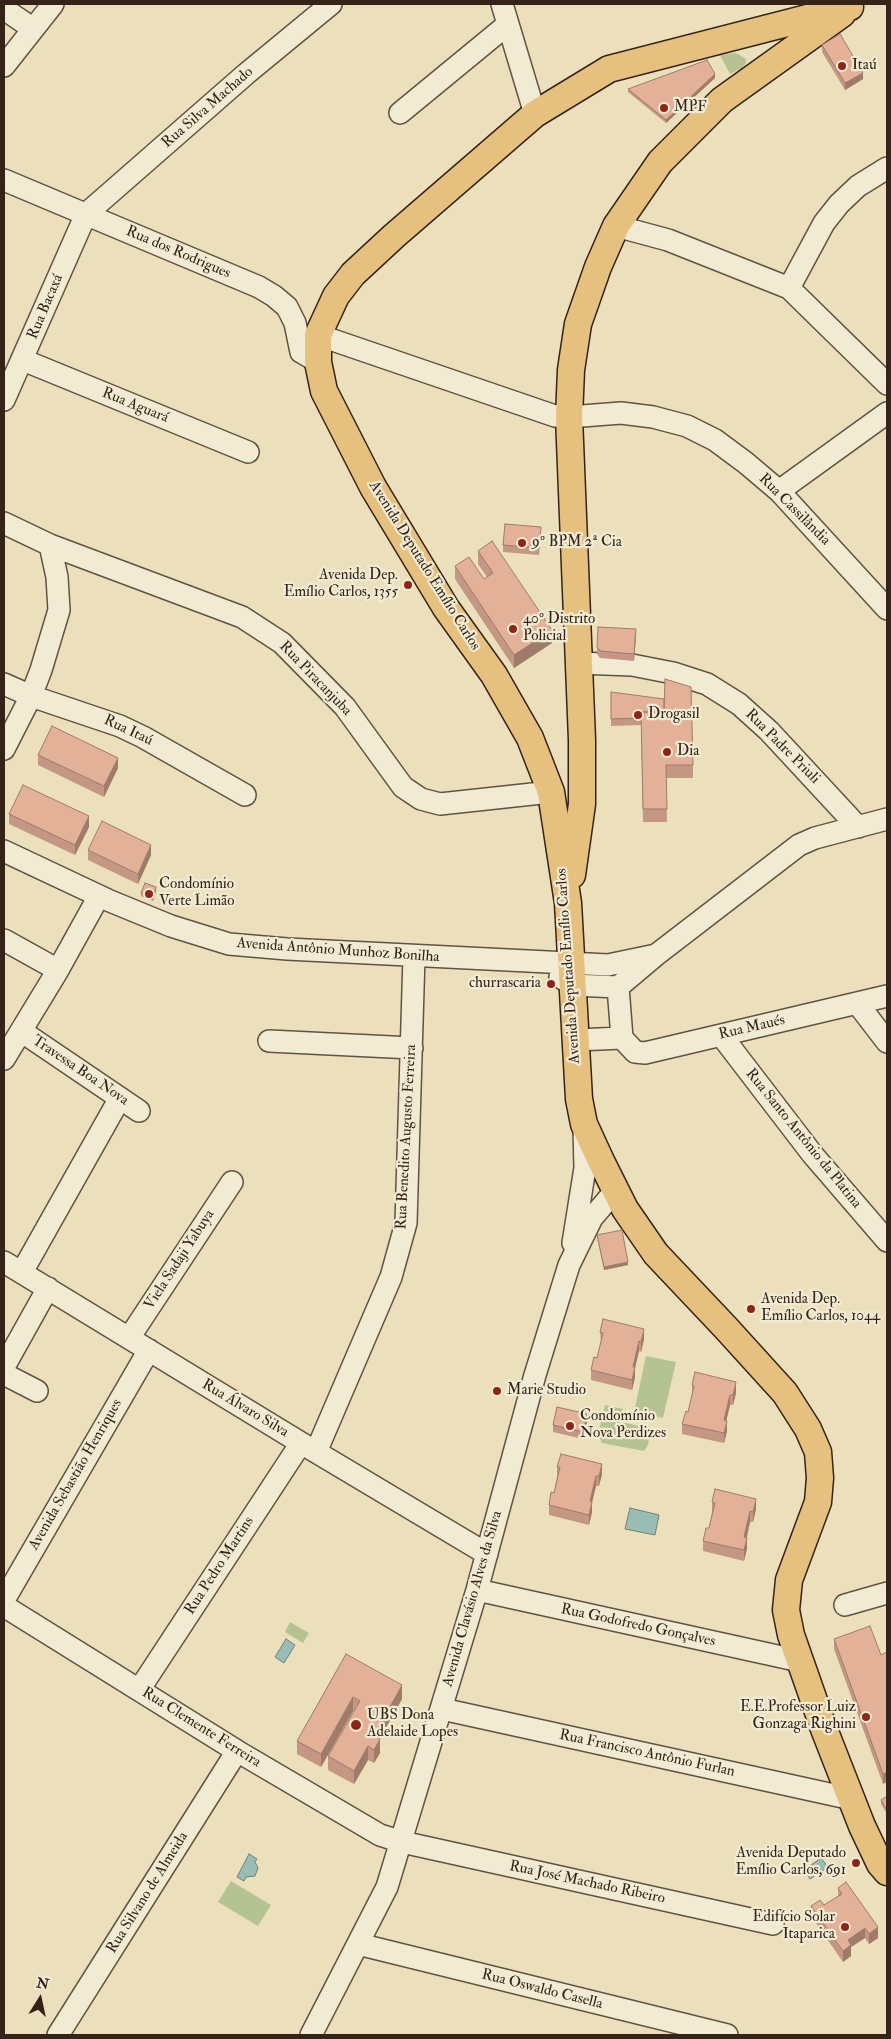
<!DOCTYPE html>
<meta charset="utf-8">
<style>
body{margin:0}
#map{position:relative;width:891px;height:2039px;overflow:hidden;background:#ebe0bb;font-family:"IM FELL Double Pica",serif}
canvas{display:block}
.frame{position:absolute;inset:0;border:5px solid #35231a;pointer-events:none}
.north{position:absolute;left:15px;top:1974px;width:50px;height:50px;-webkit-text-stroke:4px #f2ebd3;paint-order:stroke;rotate:10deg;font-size:14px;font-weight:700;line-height:20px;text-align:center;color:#35231a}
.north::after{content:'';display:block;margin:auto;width:18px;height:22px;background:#35231a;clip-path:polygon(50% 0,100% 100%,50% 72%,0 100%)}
</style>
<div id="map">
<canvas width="891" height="2039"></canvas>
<div class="frame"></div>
<div class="north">N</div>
</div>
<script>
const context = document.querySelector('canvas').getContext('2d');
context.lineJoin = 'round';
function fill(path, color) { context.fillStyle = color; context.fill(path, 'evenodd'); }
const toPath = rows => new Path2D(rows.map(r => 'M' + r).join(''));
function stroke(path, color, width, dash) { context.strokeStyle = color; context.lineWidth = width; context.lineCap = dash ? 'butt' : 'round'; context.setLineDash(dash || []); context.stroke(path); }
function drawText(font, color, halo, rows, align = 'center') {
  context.font = font + ' "IM FELL Double Pica",serif'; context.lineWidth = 4.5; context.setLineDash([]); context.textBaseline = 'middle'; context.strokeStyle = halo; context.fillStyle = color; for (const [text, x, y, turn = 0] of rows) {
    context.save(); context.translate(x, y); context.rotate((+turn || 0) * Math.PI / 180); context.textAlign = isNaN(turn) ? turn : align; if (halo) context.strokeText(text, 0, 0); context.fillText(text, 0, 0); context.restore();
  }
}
fill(toPath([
 [736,53,746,59,746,63,742,68,730,74,720,55],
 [646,1356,676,1362,663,1418,634,1412],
 [605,1405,623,1409,620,1415,622,1422,647,1428,650,1431,648,1445,644,1451,602,1443,598,1435],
 [290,1622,309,1633,303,1643,285,1632],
 [231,1881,271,1905,258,1926,218,1902]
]), '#b5c392');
const water = toPath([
 [630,1508,659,1515,655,1535,625,1529,630,1508],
 [286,1639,295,1645,284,1663,275,1657,286,1639],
 [249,1854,257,1859,255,1862,258,1868,255,1876,246,1877,244,1881,237,1877,249,1854],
 [821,1858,828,1867,810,1879,804,1870,821,1858]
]);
fill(water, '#99bcb4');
stroke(water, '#717f76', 1);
const minor = toPath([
 [502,4,535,114],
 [4,9,32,28],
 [4,66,53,4],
 [400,113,507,25],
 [4,180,259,287,274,296,287,307,295,323,301,352,318,362],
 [616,226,668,240,789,288,887,384],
 [789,288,824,223,839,204,858,186,887,168],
 [318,335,555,416,569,417,621,413,653,417,687,426,715,440,746,463,779,491,887,609],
 [23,360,248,452],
 [4,400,86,214,246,74,331,4],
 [779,491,887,413],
 [4,523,50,545,242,617,282,643,345,707,403,787,421,799,440,804,551,792],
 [578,663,632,665,673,673,707,684,739,704,769,731,858,827],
 [4,684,31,696,120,726,143,737,245,795],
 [4,749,31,696,41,670,59,610,57,577,50,545],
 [4,851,110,901,171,926,229,944,287,949,608,965,656,955],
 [4,940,58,970],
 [560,977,573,985,618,987,656,955,799,845,815,838,887,819],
 [618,987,622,1038,635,1052,645,1053,887,996],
 [857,1003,887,1042],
 [21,1031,139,1111],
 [721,1035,813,1155,887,1241],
 [577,1040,622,1038],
 [269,1041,412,1048],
 [4,1059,58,970,99,896],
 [573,1243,585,1168,584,1129],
 [4,1262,301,1443,487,1554],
 [22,1272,120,1098],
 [129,1338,232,1182],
 [4,1367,48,1288],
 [4,1374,37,1391],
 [316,1452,391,1277,406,1223,414,956],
 [477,1590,800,1661],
 [4,1600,149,1350],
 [845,1605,887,1593],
 [4,1606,237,1751,380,1835,402,1842,773,1924],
 [139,1690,301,1443],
 [442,1709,852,1799],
 [358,1944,727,2035],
 [58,2035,237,1751],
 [311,2035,387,1887,477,1590,535,1375,569,1265,592,1218,615,1191]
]);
const major = toPath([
 [850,7,609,69,535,114,394,236,353,274,336,296,318,335,318,362,324,391,373,487,446,608,494,675,530,738,551,792,568,903,579,1099,584,1124,601,1161,625,1209,656,1254,726,1328,785,1393,808,1429,818,1452,820,1478,818,1502,789,1580,786,1610,791,1635,824,1729,862,1826,880,1864,887,1872],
 [572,875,582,804,582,740,569,417,571,370,578,324,598,267,616,226,660,162,722,100,842,14]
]);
stroke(minor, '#625242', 24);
stroke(major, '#35231a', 29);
stroke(minor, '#f2ebd3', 21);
stroke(major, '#e6c07e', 26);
fill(toPath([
 [822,45,863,79,845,90,822,52],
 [715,78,666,123,628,92,628,89],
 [541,533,539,555,503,552,503,545],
 [478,551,552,643,514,668,455,579,455,566,484,579,487,577,478,564],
 [636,636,634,661,600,658,597,654,597,647],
 [611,692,693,765,693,778,666,778,667,822,643,822,641,725,611,726],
 [38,755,118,768,104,797,38,765],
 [9,814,89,827,75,855,9,824],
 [88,850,151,855,138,884,88,860],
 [156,891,153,901,141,896,141,893],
 [597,1235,628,1265,604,1270,597,1238],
 [600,1332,644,1339,641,1352,639,1351,635,1367,635,1377,632,1390,591,1380,591,1370,597,1358,601,1342],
 [692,1385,736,1393,733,1405,730,1405,726,1421,727,1431,724,1443,682,1434,682,1424,688,1412,692,1396],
 [587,1421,583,1439,553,1432,553,1425],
 [557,1467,602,1474,599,1486,596,1486,592,1502,592,1512,589,1525,549,1515,549,1505,554,1493,557,1477],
 [712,1502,756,1509,753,1522,750,1522,747,1538,747,1548,744,1561,703,1551,703,1541,709,1528,712,1512],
 [834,1639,881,1655,887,1652,883,1784,834,1649],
 [346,1654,402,1699,379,1739,380,1753,374,1763,368,1760,354,1784,328,1770,328,1756,354,1711,353,1711,321,1767,297,1754,297,1741],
 [887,1796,887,1814,881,1804,881,1800],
 [838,1888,878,1938,869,1944,865,1938,851,1947,851,1956,843,1962,811,1916,811,1906,824,1905,838,1896]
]), '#c39783');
fill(toPath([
 [863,73,863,79,845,90,845,83],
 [715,74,715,78,666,123,666,120],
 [636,629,636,636,634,661,634,654],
 [552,630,552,643,514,668,514,655],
 [118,758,118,768,104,797,104,786],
 [89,816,89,827,75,855,75,845],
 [151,845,151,855,138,884,138,874],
 [156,887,156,891,153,901,153,898],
 [628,1262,628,1265,604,1270,604,1267],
 [644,1329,644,1339,641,1352,641,1342],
 [639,1341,639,1351,633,1377,633,1367],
 [635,1367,635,1377,632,1390,632,1380],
 [736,1382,736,1393,733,1405,733,1395],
 [730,1395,730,1405,724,1430,724,1420],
 [587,1414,587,1421,583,1439,583,1432],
 [727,1421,727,1431,724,1443,724,1433],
 [602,1464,602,1474,599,1486,599,1476],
 [596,1476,596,1486,590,1511,590,1501],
 [756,1499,756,1509,753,1522,753,1512],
 [592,1502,592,1512,589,1525,589,1515],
 [750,1511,750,1522,744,1547,744,1537],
 [747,1538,747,1548,744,1561,744,1550],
 [402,1685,402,1699,374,1749,374,1736],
 [353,1697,353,1711,321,1767,321,1754],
 [380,1739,380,1753,374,1763,374,1750],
 [368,1746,368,1760,354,1784,354,1771],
 [887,1772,887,1782,883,1784,883,1774],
 [878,1927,878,1938,869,1944,869,1934],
 [865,1928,865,1938,851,1947,851,1956,843,1962,843,1951,848,1940]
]), '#9f7b6a');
const building = toPath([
 [840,34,863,73,845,83,822,45,840,34],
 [707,60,715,74,666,120,628,89,707,60],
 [505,524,541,527,539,548,503,545,505,524],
 [492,541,552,630,514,655,455,566,469,557,484,579,493,573,478,551,492,541],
 [598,627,636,629,634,654,600,651,597,647,598,627],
 [665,679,691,687,693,765,666,765,667,809,643,809,641,712,664,712,665,679],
 [611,692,664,699,664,712,641,712,641,718,611,719,611,692],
 [52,726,118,758,104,786,38,755,52,726],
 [23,785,89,816,75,845,9,814,23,785],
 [102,821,151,845,138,874,88,850,102,821],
 [145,883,156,887,153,898,141,893,145,883],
 [622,1230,628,1262,604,1267,597,1235,622,1230],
 [603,1319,644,1329,641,1342,639,1341,633,1367,635,1367,632,1380,591,1370,594,1357,597,1358,603,1333,600,1332,603,1319],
 [695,1372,736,1382,733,1395,730,1395,724,1420,727,1421,724,1433,682,1424,686,1411,688,1412,694,1386,692,1385,695,1372],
 [557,1407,587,1414,583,1432,553,1425,557,1407],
 [561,1454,602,1464,599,1476,596,1476,590,1501,592,1502,589,1515,549,1505,551,1492,554,1493,560,1467,557,1467,561,1454],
 [715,1489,756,1499,753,1512,750,1511,744,1537,747,1538,744,1550,703,1541,706,1528,709,1528,715,1503,712,1502,715,1489],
 [870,1626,881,1655,887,1652,887,1772,883,1774,834,1639,870,1626],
 [346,1654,402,1685,374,1736,380,1739,374,1750,368,1746,354,1771,328,1756,360,1701,353,1697,321,1754,297,1741,346,1654],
 [887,1796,887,1810,881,1800,887,1796],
 [846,1882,878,1927,869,1934,865,1928,848,1940,851,1945,843,1951,811,1906,820,1900,824,1905,842,1894,838,1888,846,1882]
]);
fill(building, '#e3b098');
stroke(building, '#9f7b6a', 1);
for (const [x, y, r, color] of [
 [842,66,5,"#8f2418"],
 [664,108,5,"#8f2418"],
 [522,543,5,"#8f2418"],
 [408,585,5,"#8f2418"],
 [513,629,5,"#8f2418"],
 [638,715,5,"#8f2418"],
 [667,752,5,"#8f2418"],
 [149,894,5,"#8f2418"],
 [551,984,5,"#8f2418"],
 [751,1309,5,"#8f2418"],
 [497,1391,5,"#8f2418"],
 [570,1426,5,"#8f2418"],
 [866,1717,5,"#8f2418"],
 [356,1725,6,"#8f2418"],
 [856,1863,5,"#8f2418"],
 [845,1927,5,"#8f2418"]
]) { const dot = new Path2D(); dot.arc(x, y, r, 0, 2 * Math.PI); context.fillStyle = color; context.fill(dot); stroke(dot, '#f2ebd3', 2); }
drawText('15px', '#35231a', '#f2ebd3', [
 ["Itaú",852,66],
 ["MPF",674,108],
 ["9º BPM 2ª Cia",532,543],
 ["Avenida Dep.",398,576,"right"],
 ["Emílio Carlos, 1355",398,593,"right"],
 ["40º Distrito",523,620],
 ["Policial",523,637],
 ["Drogasil",648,715],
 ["Dia",677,752],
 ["Condomínio",159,885],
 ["Verte Limão",159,902],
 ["churrascaria",541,984,"right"],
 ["Avenida Dep.",761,1300],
 ["Emílio Carlos, 1044",761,1317],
 ["Marie Studio",507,1391],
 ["Condomínio",580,1417],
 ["Nova Perdizes",580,1434],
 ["E.E.Professor Luiz",856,1708,"right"],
 ["Gonzaga Righini",856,1725,"right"],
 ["UBS Dona",367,1716],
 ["Adelaide Lopes",367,1733],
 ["Avenida Deputado",846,1854,"right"],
 ["Emílio Carlos, 691",846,1871,"right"],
 ["Edifício Solar",835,1918,"right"],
 ["Itaparica",835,1935,"right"]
], 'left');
drawText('15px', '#35231a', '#f2ebd3', [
 ["Rua Silva Machado",208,108,-41],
 ["Rua dos Rodrigues",178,253,23],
 ["Rua Bacaxá",46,307,-67],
 ["Rua Aguará",135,406,22],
 ["Rua Cassilândia",794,510,45],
 ["Avenida Deputado Emílio Carlos",424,566,58],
 ["Rua Piracanjuba",315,679,46],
 ["Rua Itaú",128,731,25],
 ["Rua Padre Priuli",782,747,45],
 ["Avenida Antônio Munhoz Bonilha",338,951,4],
 ["Avenida Deputado Emílio Carlos",569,966,-94],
 ["Rua Maués",752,1028,-13],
 ["Travessa Boa Nova",80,1071,34],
 ["Rua Benedito Augusto Ferreira",407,1137,-87],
 ["Rua Santo Antônio da Platina",803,1139,51],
 ["Viela Sadaji Yabuya",180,1260,-57],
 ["Rua Álvaro Silva",245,1409,31],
 ["Avenida Sebastião Henriques",76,1475,-60],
 ["Rua Pedro Martins",220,1566,-57],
 ["Avenida Clavásio Alves da Silva",473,1599,-74],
 ["Rua Godofredo Gonçalves",638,1626,12],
 ["Rua Clemente Ferreira",201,1728,32],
 ["Rua Francisco Antônio Furlan",647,1754,12],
 ["Rua José Machado Ribeiro",587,1883,12],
 ["Rua Silvano de Almeida",148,1893,-58],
 ["Rua Oswaldo Casella",542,1990,14]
]);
</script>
